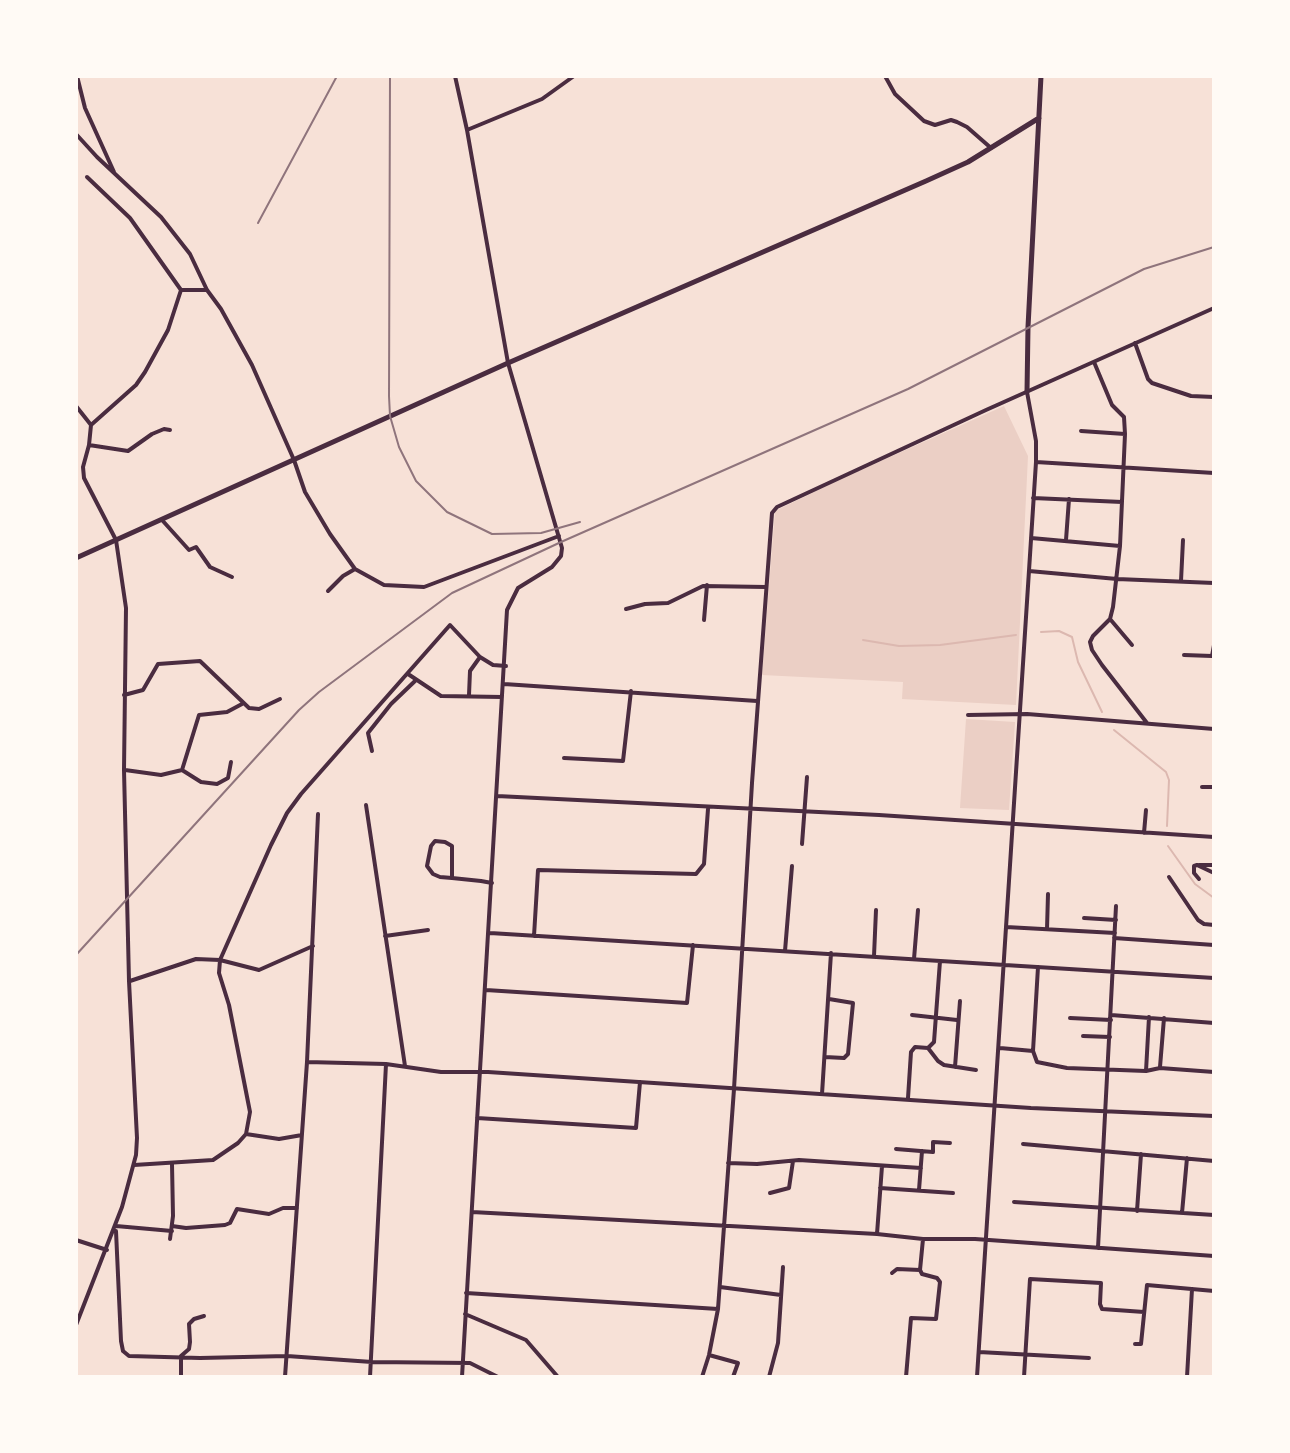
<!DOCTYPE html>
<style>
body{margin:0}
#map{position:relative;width:1290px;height:1453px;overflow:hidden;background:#f7e1d7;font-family:"Golos Text",sans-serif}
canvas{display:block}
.frame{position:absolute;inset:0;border:78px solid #fffaf5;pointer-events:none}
</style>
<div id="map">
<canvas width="1290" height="1453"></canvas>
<div class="frame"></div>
</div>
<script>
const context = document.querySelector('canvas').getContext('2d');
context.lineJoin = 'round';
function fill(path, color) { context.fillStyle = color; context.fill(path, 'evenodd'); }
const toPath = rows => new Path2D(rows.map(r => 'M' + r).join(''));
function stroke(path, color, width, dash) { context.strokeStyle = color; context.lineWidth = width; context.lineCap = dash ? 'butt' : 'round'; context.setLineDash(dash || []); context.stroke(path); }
fill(toPath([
 [1004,406,1028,456,1016,705,902,699,903,682,762,675,775,511,843,478],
 [966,719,1015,722,1009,810,960,808]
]), '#ebcfc5');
stroke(toPath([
 [1041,632,1059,631,1072,637,1078,662,1102,712],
 [863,640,899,646,940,645,1016,635],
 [1114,730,1166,772,1169,780,1167,826],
 [1168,846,1195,884,1214,898]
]), '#dcb8b0', 2);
stroke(toPath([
 [77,76,85,108,114,172],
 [455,76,467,130,508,363,562,548,561,556,552,567,518,588,507,610,462,1377],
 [885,76,895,94,924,121,935,125,951,120,957,122,967,127,991,148],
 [467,130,542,99,574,76],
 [76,134,97,157,161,217,190,254,207,290,221,309,252,365,294,460,305,492,330,534,355,569,384,585,424,587,559,536],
 [87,177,130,218,181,290],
 [181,290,207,290],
 [1135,343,1148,379,1152,383,1191,396,1214,397],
 [1094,362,1112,405,1124,417,1125,434,1120,546,1113,607,1110,619,1093,636,1090,642,1092,650,1102,665,1147,723],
 [76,406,91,425,89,445,83,467,84,478,116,540,126,608,124,770,129,981,137,1138,136,1155,122,1207,76,1325],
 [91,425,136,385,145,372,168,330,181,290],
 [1081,431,1125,434],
 [89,445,128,451,152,434,164,429,170,430],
 [1036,462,1214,473],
 [1033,498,1122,502],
 [162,520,189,550,196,547,210,567,232,577],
 [1031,538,1120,546],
 [1066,540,1069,499],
 [1029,571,1117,579,1214,583],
 [1181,581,1183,540],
 [328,591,343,576,355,569],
 [626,609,645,604,668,603,703,586,766,587],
 [1110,619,1132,645],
 [704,620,707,585],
 [1184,655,1212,656,1214,645],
 [408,674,441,696,502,697],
 [504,684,757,701],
 [124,695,143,690,158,664,200,661,249,708,259,709,280,699],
 [469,695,470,671,480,657],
 [968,715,1027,714,1214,729],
 [372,751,368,733,391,704,415,681],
 [564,758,623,761,631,691],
 [125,770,161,775,182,770,199,715,227,712,242,704],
 [182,770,201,782,217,784,228,778,231,762],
 [1202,787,1214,787],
 [497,796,879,815,1214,837],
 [366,805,405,1066],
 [1144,833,1146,810],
 [802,844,807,777],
 [1197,865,1214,873],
 [1197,865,1194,866,1194,873,1199,879],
 [1199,865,1214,865],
 [1169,877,1198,920,1204,924,1214,925],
 [452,878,452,846,445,842,435,841,431,846,427,866,433,874,440,877,452,878,481,881,492,883],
 [1084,918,1116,920],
 [1006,927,1115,933],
 [1047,929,1048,894],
 [490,933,1214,978],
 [385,936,428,930],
 [534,936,538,870,696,874,704,864,708,809],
 [1114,938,1214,945],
 [785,951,792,866],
 [874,956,876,910],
 [914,959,918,910],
 [1038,967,1033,1051,1037,1062,1067,1068,1146,1071,1160,1068,1214,1072],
 [130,981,196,959,220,960,259,970,313,946],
 [486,990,687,1003,693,945],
 [912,1015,957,1020],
 [1111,1015,1214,1023],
 [1070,1018,1111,1020],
 [1083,1036,1110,1037],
 [928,1048,934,1042,940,961],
 [928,1048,938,1061,944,1065,976,1070],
 [1000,1048,1033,1051],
 [825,1057,844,1058,848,1054,853,1003,829,999],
 [307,1062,386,1064,441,1072,488,1072,1031,1108,1214,1116],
 [955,1067,960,1001],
 [1160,1067,1164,1018],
 [1146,1071,1149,1017],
 [822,1094,831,953],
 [908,1098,911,1052,915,1047,928,1048],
 [477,1118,636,1128,640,1082],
 [246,1134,279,1139,302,1135],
 [1023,1144,1214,1161],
 [896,1149,933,1152,933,1142,950,1143],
 [728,1163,757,1164,799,1160,921,1168],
 [134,1165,213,1160,238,1143,246,1134,250,1112,229,1005,219,973,220,960,271,845,287,813,301,794,450,625,480,657,493,665,506,666],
 [880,1188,953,1193],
 [919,1190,922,1151],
 [770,1193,789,1188,793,1161],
 [1014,1202,1214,1215],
 [1137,1211,1141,1154],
 [472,1212,877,1234,923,1239,975,1239,1214,1256],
 [1182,1213,1187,1158],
 [116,1226,172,1231],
 [172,1226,186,1228,225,1225,230,1223,237,1209,269,1214,283,1208,297,1208],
 [116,1231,121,1341,123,1351,129,1356,200,1358,287,1356,372,1362,470,1363,498,1377],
 [877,1234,882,1166],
 [170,1239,173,1216,172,1164],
 [76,1240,107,1250],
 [1098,1248,1116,906],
 [920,1270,923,1239],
 [892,1273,897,1269,920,1270,922,1274,937,1278,940,1282,936,1319,911,1318,906,1377],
 [720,1287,781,1295],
 [466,1293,718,1309],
 [465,1314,526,1340,558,1377],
 [1135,1344,1141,1344,1147,1285,1214,1291],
 [979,1352,1089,1358],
 [709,1355,738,1363,733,1377],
 [181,1377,181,1356,189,1349,190,1342,189,1324,194,1319,204,1316],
 [285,1377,307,1062,318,814],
 [370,1377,386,1064],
 [702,1377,709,1355,718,1309,734,1089,752,783,772,513,777,507,986,410,1214,308],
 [769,1377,778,1343,783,1267],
 [977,1377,1036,462,1036,441,1027,392],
 [1024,1377,1030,1279,1101,1283,1100,1304,1102,1309,1144,1312],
 [1187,1377,1192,1289]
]), '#4a2c40', 4);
stroke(toPath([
 [1027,392,1028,327,1041,76],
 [76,558,508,363,926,181,968,162,1039,118]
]), '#4a2c40', 5);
stroke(toPath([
 [390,76,389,396,390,416,399,447,416,481,447,512,492,534,541,533,580,522],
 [258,223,337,76],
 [76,955,299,710,319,692,452,593,561,542,908,389,1144,269,1214,247]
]), '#8f747c', 2);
</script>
